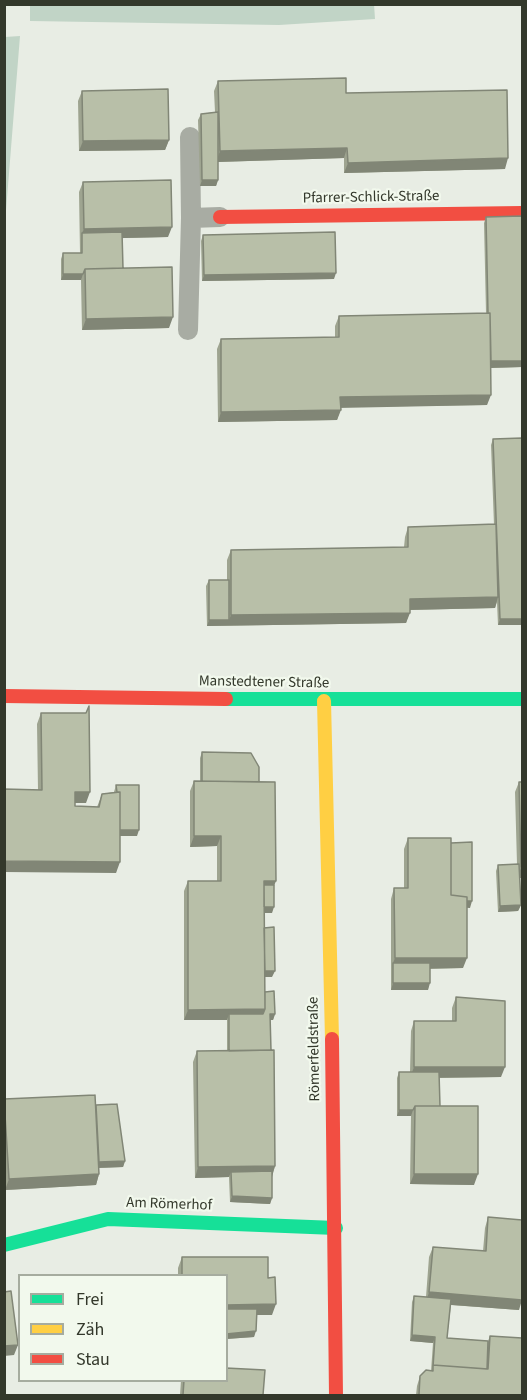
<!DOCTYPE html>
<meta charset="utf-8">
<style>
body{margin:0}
#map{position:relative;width:527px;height:1400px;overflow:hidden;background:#e8ede4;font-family:"Source Sans 3",sans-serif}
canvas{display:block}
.frame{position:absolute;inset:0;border:6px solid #33382b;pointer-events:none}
.legend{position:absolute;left:18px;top:1274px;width:210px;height:108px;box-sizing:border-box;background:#f2f9ed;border:2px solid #a6ac9f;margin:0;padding:8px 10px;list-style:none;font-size:18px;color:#33382b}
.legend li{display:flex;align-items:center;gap:12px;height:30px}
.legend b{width:30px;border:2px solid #a6ac9f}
</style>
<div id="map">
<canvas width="527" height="1400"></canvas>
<div class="frame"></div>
<ul class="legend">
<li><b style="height:8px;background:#16e098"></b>Frei</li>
<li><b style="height:8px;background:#ffcf43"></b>Zäh</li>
<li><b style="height:8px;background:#f24e42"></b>Stau</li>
</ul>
</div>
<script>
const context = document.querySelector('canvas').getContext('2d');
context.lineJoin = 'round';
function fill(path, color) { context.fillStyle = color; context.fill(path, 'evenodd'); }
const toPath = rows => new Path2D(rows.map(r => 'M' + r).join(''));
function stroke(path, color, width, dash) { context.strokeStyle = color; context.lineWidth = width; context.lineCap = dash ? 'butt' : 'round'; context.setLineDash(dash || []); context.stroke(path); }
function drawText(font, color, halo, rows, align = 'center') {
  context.font = font + ' "Source Sans 3",sans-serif'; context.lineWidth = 4.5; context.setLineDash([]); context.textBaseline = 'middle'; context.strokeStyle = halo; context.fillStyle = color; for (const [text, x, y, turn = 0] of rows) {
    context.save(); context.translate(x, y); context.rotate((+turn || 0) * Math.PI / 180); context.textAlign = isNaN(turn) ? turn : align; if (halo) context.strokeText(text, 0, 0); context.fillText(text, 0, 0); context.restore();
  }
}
fill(toPath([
 [374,4,375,19,279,25,30,21,30,5],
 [20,36,5,223,5,37]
]), '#c1d4c6');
stroke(toPath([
 [190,137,191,218],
 [188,330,191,218,220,217]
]), '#a8aca3', 20);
stroke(toPath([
 [226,699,522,699],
 [4,1245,108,1219,336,1228]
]), '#16e098', 14);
stroke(toPath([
 [324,701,332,1039]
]), '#ffcf43', 14);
stroke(toPath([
 [220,217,522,213],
 [4,696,226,699],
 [332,1039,336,1396]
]), '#f24e42', 14);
fill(toPath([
 [218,81,346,93,505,169,344,173,344,158,218,162,218,180,216,186,200,186,198,120,201,114,215,112,214,91],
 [82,91,169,140,165,150,79,151,78,101],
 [83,182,168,237,122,238,123,268,169,328,82,330,81,280,61,280,61,259,63,253,80,253,79,192],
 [522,216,522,367,491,368,487,405,341,407,337,420,218,422,217,349,221,339,335,337,335,326,339,316,486,313,484,223,486,217],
 [203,235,334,279,202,281,201,241],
 [493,439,522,625,498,625,497,602,495,608,410,610,406,623,207,626,206,586,209,580,227,580,227,560,231,550,404,547,405,537,408,527,494,525,491,445],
 [41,713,86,803,75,803,75,806,97,807,102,794,114,792,116,785,137,836,120,836,116,873,38,790,37,724],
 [202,752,259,782,274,885,272,913,264,913,264,928,272,977,265,977,265,992,275,1014,273,1020,270,1020,275,1166,272,1175,272,1198,270,1204,230,1202,229,1177,195,1178,193,1062,197,1051,227,1051,227,1020,184,1020,184,891,188,881,217,881,217,846,190,847,190,791,194,781,200,781,200,758],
 [519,782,522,782,522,878,520,878,521,905,518,911,498,912,496,871,498,865,517,864,515,792],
 [408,838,451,843,470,908,467,907,463,968,430,969,428,990,391,990,391,899,394,888,404,888,404,849],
 [456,997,501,1077,439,1078,440,1106,474,1185,410,1184,411,1116,397,1116,397,1078,399,1072,410,1072,411,1031,414,1021,452,1021,452,1008],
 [4,1099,96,1105,125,1161,123,1167,99,1168,99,1174,96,1185,5,1190],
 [488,1217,519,1310,451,1305,447,1338,488,1341,490,1336,522,1395,416,1395,417,1386,420,1376,431,1371,433,1343,410,1341,412,1302,414,1296,426,1297,429,1257,433,1247,483,1251,485,1228],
 [182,1257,268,1278,272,1315,257,1315,254,1337,226,1339,226,1275,178,1275,178,1268],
 [181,1380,226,1380,263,1395,180,1395]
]), '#9ea490');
fill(toPath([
 [169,140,165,150,79,151,83,141],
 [347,148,344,158,216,162,220,151],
 [508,158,505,169,344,173,348,163],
 [202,180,218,180,216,186,200,186],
 [172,227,168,237,82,239,82,233,84,229],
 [336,273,334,279,202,281,204,275],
 [63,274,83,274,81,280,61,280],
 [173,317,169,328,82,330,86,319],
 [489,361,522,361,522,367,487,368],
 [491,395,487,405,337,408,340,397],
 [341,410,337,420,218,422,221,412],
 [498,597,495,608,406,610,410,599],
 [410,613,406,623,207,626,209,620,229,620,231,615],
 [500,619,522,619,522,625,498,625],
 [75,792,90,792,86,803,71,803],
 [119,830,139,830,137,836,117,836],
 [194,836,221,836,217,846,190,847],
 [4,861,120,862,116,873,4,872],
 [521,867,522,867,522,878,518,878],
 [264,881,276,881,272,891,263,891],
 [449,900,472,901,470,908,447,906],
 [521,905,518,911,498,912,500,906],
 [263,907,274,907,272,913,261,913],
 [395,958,467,958,463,968,393,969,393,963],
 [263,971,275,971,272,977,261,977],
 [393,983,430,983,428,990,391,990],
 [265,1009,261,1020,229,1014,227,1020,184,1020,188,1010],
 [270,1014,275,1014,273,1020,268,1020],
 [414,1067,505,1067,501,1077,410,1078],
 [399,1110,413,1110,411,1116,397,1116],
 [125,1161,123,1167,95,1168,97,1162],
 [275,1166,272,1177,231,1172,229,1177,195,1178,198,1167],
 [99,1174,96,1185,5,1190,9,1179],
 [414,1174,478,1174,474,1185,410,1184],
 [232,1196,272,1198,270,1204,230,1202],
 [429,1292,522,1300,519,1310,426,1303],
 [276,1304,272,1315,226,1315,226,1305],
 [256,1331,254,1337,226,1339,226,1334],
 [412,1335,435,1337,433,1343,410,1341],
 [18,1345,14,1355,4,1356,4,1346]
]), '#818676');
const building = toPath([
 [346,78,346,93,507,90,508,158,348,163,347,148,220,151,218,81,346,78],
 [168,89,169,140,83,141,82,91,168,89],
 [218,112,218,180,202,180,201,114,218,112],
 [171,180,172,227,84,229,83,182,171,180],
 [522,216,522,361,491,361,490,313,488,313,486,217,522,216],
 [122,232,123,268,85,269,83,274,63,274,63,253,82,253,82,233,122,232],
 [335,232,336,273,204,275,203,235,335,232],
 [172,267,173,317,86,319,85,269,172,267],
 [490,313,491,395,340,397,341,410,221,412,221,339,339,337,339,316,490,313],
 [522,438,522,619,500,619,493,439,522,438],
 [496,524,498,597,410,599,410,613,231,615,231,550,408,547,408,527,496,524],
 [209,580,229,580,229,620,209,620,209,580],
 [89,706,90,792,75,792,75,806,99,807,102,794,120,792,120,862,4,861,4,789,42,790,41,713,86,713,89,706],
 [202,752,251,753,259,767,259,782,202,781,202,752],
 [194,781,275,782,276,881,264,881,265,1009,188,1010,188,881,221,881,221,836,194,836,194,781],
 [519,782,522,782,522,867,521,867,519,782],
 [116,785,139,785,139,830,120,830,120,792,117,792,116,785],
 [408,838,451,838,451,895,467,897,467,958,395,958,394,888,408,888,408,838],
 [472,842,472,901,467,901,467,897,451,895,451,843,472,842],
 [519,864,521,905,500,906,498,865,519,864],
 [264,885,274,885,274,907,264,907,264,885],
 [274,927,275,971,265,971,264,928,274,927],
 [393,963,430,963,430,983,393,983,393,963],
 [274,991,275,1014,270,1014,271,1050,229,1051,229,1014,263,1014,265,1009,265,992,274,991],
 [456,997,505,1001,505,1067,414,1067,414,1021,456,1021,456,997],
 [274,1050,275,1166,198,1167,197,1051,274,1050],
 [399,1072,439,1072,440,1106,415,1106,413,1110,399,1110,399,1072],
 [95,1095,99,1174,9,1179,4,1099,95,1095],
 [117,1104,125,1161,99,1162,96,1105,117,1104],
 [415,1106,478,1106,478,1174,414,1174,415,1106],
 [272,1171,272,1198,232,1196,231,1172,272,1171],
 [488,1217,522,1220,522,1300,429,1292,433,1247,486,1251,488,1217],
 [182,1257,268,1257,268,1278,275,1277,276,1304,226,1305,226,1275,182,1275,182,1257],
 [11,1291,18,1345,4,1346,4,1292,11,1291],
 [414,1296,451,1299,447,1338,488,1341,487,1369,433,1365,433,1367,435,1337,412,1335,414,1296],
 [226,1309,257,1309,256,1331,226,1334,226,1309],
 [490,1336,522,1338,522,1395,419,1395,420,1376,426,1370,433,1371,433,1365,488,1369,490,1336],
 [226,1368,265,1370,263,1395,183,1395,184,1380,226,1380,226,1368]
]);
fill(building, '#b8bfa8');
stroke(building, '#818676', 1.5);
drawText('15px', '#33382b', '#f2f9ed', [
 ["Pfarrer-Schlick-Straße",371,198,-1],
 ["Manstedtener Straße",264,683,1],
 ["Römerfeldstraße",315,1049,-91],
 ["Am Römerhof",169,1205,2]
]);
</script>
